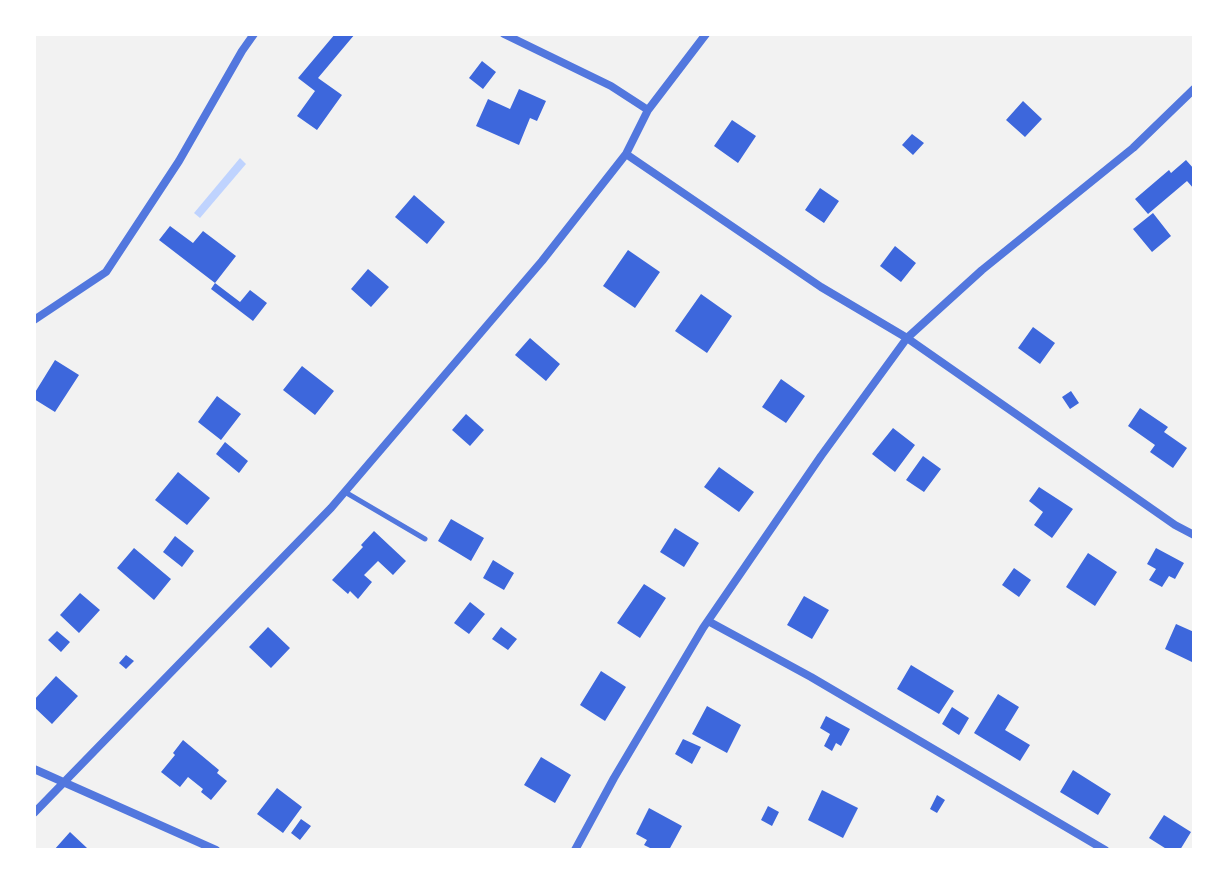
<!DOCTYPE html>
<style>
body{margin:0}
#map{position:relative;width:1228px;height:884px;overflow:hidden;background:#f2f2f2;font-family:"DejaVu Sans",sans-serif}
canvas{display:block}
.frame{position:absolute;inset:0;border:36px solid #fff;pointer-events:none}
</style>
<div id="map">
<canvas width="1228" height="884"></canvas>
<div class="frame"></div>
</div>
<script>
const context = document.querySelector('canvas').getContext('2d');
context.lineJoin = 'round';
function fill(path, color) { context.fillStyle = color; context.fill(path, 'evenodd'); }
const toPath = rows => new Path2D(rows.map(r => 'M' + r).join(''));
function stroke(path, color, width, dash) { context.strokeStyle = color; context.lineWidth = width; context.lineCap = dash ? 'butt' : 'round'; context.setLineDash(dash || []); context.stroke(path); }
fill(toPath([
 [240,158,246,164,200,218,194,213]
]), '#bfd3fe');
fill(toPath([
 [335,34,355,34,318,78,342,95,317,130,297,116,315,91,298,78],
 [482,61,496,72,483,89,469,78],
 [519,89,546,101,537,121,530,118,519,145,476,126,488,99,510,109],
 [1023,101,1042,119,1025,137,1006,120],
 [732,120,756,136,738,163,714,146],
 [912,134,924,143,913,155,902,145],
 [1186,160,1194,169,1194,189,1187,181,1148,214,1135,199,1169,170,1171,173],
 [820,188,839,201,824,223,805,210],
 [414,195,445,222,427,244,395,217],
 [1153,213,1171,236,1152,252,1133,229],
 [170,226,193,243,203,231,236,256,215,283,159,240],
 [895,246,916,263,901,282,880,266],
 [628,250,660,272,635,308,603,286],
 [368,269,389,287,371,307,351,289],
 [215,283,240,302,250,290,267,303,253,321,211,289],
 [701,294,732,316,707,353,675,331],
 [1033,327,1055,343,1040,364,1018,348],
 [530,338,560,364,546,381,515,355],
 [55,360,79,375,55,412,34,399,34,394],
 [302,366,334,391,315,415,283,390],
 [781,379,805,396,786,423,762,407],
 [1071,391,1079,403,1070,409,1062,397],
 [217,396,241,414,221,440,198,422],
 [1140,408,1168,427,1164,432,1187,448,1173,468,1150,452,1155,445,1128,426],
 [466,414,484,430,470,446,452,430],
 [893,428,915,445,895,472,872,454],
 [225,442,248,461,239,473,216,454],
 [923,456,941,469,924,492,906,480],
 [719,467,754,492,739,512,704,487],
 [178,472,210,498,187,525,155,500],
 [1039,487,1073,509,1052,538,1034,525,1043,512,1029,501],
 [451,519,484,538,471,561,438,541],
 [675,528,699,543,684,567,660,552],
 [374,531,406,561,393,575,378,561,364,575,372,582,358,599,350,591,348,594,332,580,363,547,361,545],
 [175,536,194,551,182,567,163,552],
 [134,548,171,579,154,600,117,568],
 [1156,548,1184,563,1175,579,1169,576,1162,587,1149,580,1156,569,1147,564],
 [1088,553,1117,572,1095,606,1066,587],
 [493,560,514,573,504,590,483,578],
 [1014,568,1031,580,1019,597,1002,585],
 [644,584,666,598,640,638,617,623],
 [80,593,100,610,79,633,60,615],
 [804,596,829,610,812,639,787,625],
 [470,602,485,614,469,634,454,623],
 [1176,624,1194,632,1194,663,1165,649],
 [268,627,290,648,271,668,249,647],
 [501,627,517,639,508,650,492,639],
 [57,631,70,642,61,652,48,640],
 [126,655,134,661,126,669,119,663],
 [911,665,954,691,939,714,897,689],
 [601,671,626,687,605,721,580,705],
 [56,676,78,696,52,724,34,707,34,700],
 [998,694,1019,707,1005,730,1030,745,1020,761,974,733],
 [707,706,741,725,727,753,692,734],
 [952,707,969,718,959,735,942,724],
 [826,716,850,729,841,746,836,743,832,751,824,746,830,734,820,728],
 [683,739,701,747,692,764,675,754],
 [183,740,219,770,217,773,227,781,211,800,201,792,203,789,188,777,180,787,161,772,175,755,173,753],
 [541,757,571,775,555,803,524,785],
 [1073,770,1111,794,1098,815,1060,792],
 [277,788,302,807,283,833,257,814],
 [822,790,858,808,843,838,808,820],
 [937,795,945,800,937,813,930,809],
 [768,806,779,812,772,826,761,820],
 [649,808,682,826,669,850,654,850,644,845,647,840,636,834],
 [1164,815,1191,832,1180,850,1168,850,1149,838],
 [301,819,311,826,300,840,291,833],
 [70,832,87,848,84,850,54,850]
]), '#3d67dc');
stroke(toPath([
 [345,492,425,539]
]), '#5277de', 5);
stroke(toPath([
 [504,34,611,86,648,110],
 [626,154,821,287,907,338,1175,525,1194,535],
 [34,320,106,272,179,161,242,51,254,34],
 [708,621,811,677,1105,850],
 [34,769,216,850],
 [34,813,331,508,542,261,626,154,648,110,706,34],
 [575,850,614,778,703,628,821,456,907,338,982,270,1133,148,1194,89]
]), '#5277de', 8);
</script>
